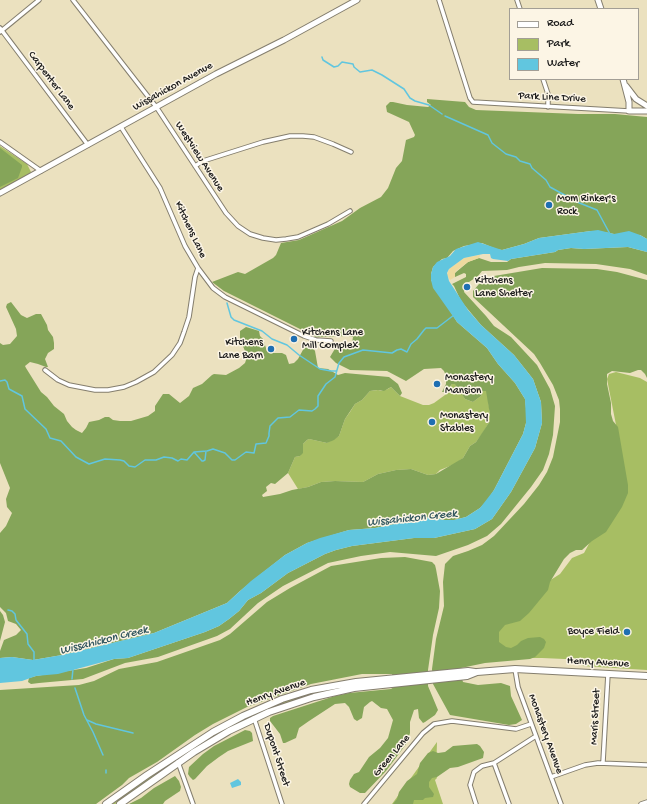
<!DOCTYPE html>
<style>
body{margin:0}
#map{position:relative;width:647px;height:804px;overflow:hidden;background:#ebe1bf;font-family:"Gochi Hand",sans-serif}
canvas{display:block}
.legend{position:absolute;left:509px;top:8px;width:130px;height:72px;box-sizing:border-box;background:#fcf5e5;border:1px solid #a29e95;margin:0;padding:5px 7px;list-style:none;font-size:12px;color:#1c1c1c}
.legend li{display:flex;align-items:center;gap:8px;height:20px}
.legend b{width:20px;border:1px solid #a29e95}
</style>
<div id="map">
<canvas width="647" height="804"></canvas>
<ul class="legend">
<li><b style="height:5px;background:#fff"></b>Road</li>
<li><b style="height:11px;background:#a7be63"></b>Park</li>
<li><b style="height:11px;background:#61c6df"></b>Water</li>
</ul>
</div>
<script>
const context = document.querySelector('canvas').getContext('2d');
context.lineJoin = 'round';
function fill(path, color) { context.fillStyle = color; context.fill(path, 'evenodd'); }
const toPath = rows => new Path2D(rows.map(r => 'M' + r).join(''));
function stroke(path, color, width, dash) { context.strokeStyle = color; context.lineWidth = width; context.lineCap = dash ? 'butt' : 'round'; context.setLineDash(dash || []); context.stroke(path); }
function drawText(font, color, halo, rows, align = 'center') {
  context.font = font + ' "Gochi Hand",sans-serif'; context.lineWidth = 3; context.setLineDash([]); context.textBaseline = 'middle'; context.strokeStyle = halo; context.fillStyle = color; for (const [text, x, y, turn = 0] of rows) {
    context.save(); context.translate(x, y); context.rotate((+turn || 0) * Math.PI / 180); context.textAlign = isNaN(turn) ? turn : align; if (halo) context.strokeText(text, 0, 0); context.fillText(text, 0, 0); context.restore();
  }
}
fill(toPath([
 [0,146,27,164,31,172,29,175,0,190],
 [616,372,640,378,647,382,647,670,582,666,587,660,542,658,508,658,496,639,500,628,549,581,560,574,572,558,584,553,591,540,617,430,607,379,609,374],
 [452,384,456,384,465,399,473,402,481,396,483,391,487,391,490,415,490,421,482,434,476,442,470,446,463,458,455,464,440,470,436,474,428,475,411,469,396,470,378,474,363,482,335,481,321,482,308,487,298,489,288,473,295,457,300,456,303,449,303,444,307,440,309,439,327,443,339,436,345,419,350,412,355,404,362,400,370,391,378,390,381,391,388,389,391,387,400,396,423,405,429,405,434,403,445,395],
 [354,685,308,696,272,708,280,702,311,693],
 [437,742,436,775,437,778,435,780,443,804,392,804],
 [172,762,172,764,125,798,115,804,110,804]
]), '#a7be63');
fill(toPath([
 [427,99,465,102,469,107,476,110,578,114,615,114,647,117,647,239,640,235,614,234,604,232,591,231,539,238,524,244,502,250,496,249,482,243,464,246,453,251,447,258,442,259,433,267,431,274,431,280,457,322,487,348,498,364,515,383,525,399,526,408,526,423,523,434,494,490,487,501,480,508,466,517,454,520,443,520,430,517,375,528,349,530,307,543,285,555,240,591,227,603,154,633,62,655,33,660,12,657,0,658,0,651,4,640,16,635,21,630,16,624,8,621,6,613,0,607,0,533,6,526,12,513,7,507,6,499,10,488,0,463,0,343,3,345,10,344,17,336,16,329,6,307,7,304,11,302,21,315,27,318,36,314,41,314,47,325,48,330,53,337,54,343,54,349,48,353,45,359,48,367,46,367,38,364,30,362,25,366,26,368,41,392,47,397,54,406,64,414,67,421,72,427,76,430,82,433,86,428,89,422,99,420,105,417,109,417,113,420,120,421,131,421,148,416,155,411,155,406,163,394,169,394,180,403,189,396,193,388,202,384,212,375,214,374,226,375,239,368,245,363,246,360,245,351,240,339,240,331,246,327,259,331,260,336,263,339,267,351,274,353,282,353,286,355,289,364,294,363,298,359,304,348,305,343,307,342,311,345,315,351,318,368,328,369,338,375,345,373,389,377,398,384,402,393,400,396,391,387,384,391,377,390,370,391,362,400,355,404,345,419,339,436,334,440,327,443,309,439,307,440,303,444,303,453,300,456,295,457,288,473,275,484,271,483,266,487,267,491,262,495,263,497,280,494,292,490,308,487,321,482,335,481,363,482,378,474,396,470,411,469,428,475,436,474,463,458,470,446,476,442,490,421,490,415,486,391,483,391,481,396,473,402,465,399,455,384,452,384,446,392,442,392,446,384,446,376,444,371,441,368,424,369,406,381,387,371,350,370,336,363,330,357,336,347,352,343,353,337,349,336,316,337,224,291,212,282,238,272,245,274,273,258,276,255,281,243,299,240,342,221,360,208,381,197,388,188,396,168,402,161,406,140,414,137,415,135,409,122,387,112,386,106,390,102,393,102,407,105,428,107,431,105,427,102],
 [0,148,22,165,22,167,18,178,0,187],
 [628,247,647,252,647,275,630,269,596,264,545,263,519,267,507,270,482,271,478,276,469,282,465,283,464,292,486,316,494,326,511,337,537,365,550,389,555,406,553,435,549,454,543,470,531,487,501,524,487,536,468,545,436,556,390,552,361,556,328,563,283,586,258,603,230,629,217,636,158,657,125,663,83,679,39,683,31,684,28,682,29,678,36,676,86,668,114,659,128,658,205,632,219,626,229,619,239,611,248,600,261,593,288,573,325,554,336,550,352,546,414,538,434,538,475,529,492,519,511,492,535,448,542,423,541,402,533,379,514,355,481,325,461,301,454,286,452,284,466,277,466,274,464,273,455,277,455,273,468,262,479,258,491,262,507,262,511,259,555,252,558,250,571,248,584,249],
 [542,268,597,269,617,272,647,280,647,378,645,374,641,370,638,370,630,373,612,371,607,374,607,384,611,403,611,414,613,421,618,427,628,485,628,493,622,507,606,532,592,541,582,550,576,550,570,553,564,559,550,582,548,590,529,613,520,621,505,625,499,632,499,642,506,647,511,648,517,645,521,641,528,638,540,637,544,639,546,642,544,648,535,657,530,659,485,663,461,668,462,679,463,682,478,685,501,683,510,686,511,696,522,720,516,724,509,725,450,715,433,684,432,669,436,639,444,606,443,582,445,564,453,556,468,551,482,545,494,536,524,504,539,485,547,472,553,457,560,422,560,409,559,400,553,385,540,363,534,354,473,297,473,291,479,284,494,276],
 [405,557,432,562,435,565,436,569,440,591,439,608,433,635,428,670,428,686,438,710,435,715,425,722,423,723,419,718,418,709,414,710,410,722,410,733,407,743,386,771,365,793,360,793,350,787,349,784,350,780,354,774,359,772,369,757,380,748,388,738,393,720,387,709,381,708,372,701,370,702,364,707,362,718,357,721,354,719,349,707,345,703,335,704,309,721,299,728,296,738,285,743,283,743,280,734,270,721,270,718,273,716,335,696,349,693,391,689,394,687,392,674,362,674,311,684,247,707,213,724,195,735,157,762,129,778,122,785,96,804,0,804,0,690,79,685,94,681,119,669,157,662,220,640,230,634,267,602,290,588,331,566,381,558],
 [0,611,3,615,5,622,0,641],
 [245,730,250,731,252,733,253,741,228,751,219,757,207,766,195,779,193,780,190,777,188,774,189,767,203,754,214,746],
 [477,744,480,746,484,752,483,758,458,767,450,768,437,777,432,778,429,782,429,787,434,794,433,797,425,798,423,800,414,800,413,804,393,804,397,799,399,792,407,781,417,774,420,763,428,753,433,751,438,753,445,752,453,746],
 [175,776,179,781,181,787,180,791,165,801,163,804,129,804,141,798,154,788]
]), '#85a559');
fill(toPath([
 [480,255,479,258,468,262,456,271,455,273,455,277,450,280,447,275,449,269,464,258]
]), '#eeda9e');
fill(toPath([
 [598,230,614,234,629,231,640,235,647,239,647,252,628,247,584,249,571,248,558,250,555,252,511,259,508,261,493,259,491,258,490,254,483,254,464,258,449,269,447,273,449,281,468,310,481,325,514,355,533,379,541,402,542,423,535,448,511,492,492,519,475,529,434,538,414,538,352,546,336,550,325,554,288,573,261,593,248,600,239,611,229,619,219,626,205,632,128,658,114,659,58,674,36,676,22,681,0,683,0,658,12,657,33,660,62,655,154,633,227,603,251,581,285,555,307,543,320,538,349,530,375,528,430,517,443,520,454,520,466,517,480,508,494,490,523,434,526,423,525,399,515,383,498,364,487,348,457,322,438,295,433,288,431,280,431,274,433,267,437,262,450,256,456,249,478,242,502,250,524,244,539,238],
 [238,779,241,782,241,785,232,788,230,783]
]), '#61c6df');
stroke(toPath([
 [322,57,323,60,334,67,338,66,342,62,353,64,354,67,360,72,372,70,382,75,404,89,410,98,415,101,429,105,442,114],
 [445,116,488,135,492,143,506,154,516,157,520,161,530,164,532,168,546,180,550,187,570,198],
 [572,200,597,210,610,234],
 [227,303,231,317,234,320,262,331,272,339,287,345,299,355,320,369,331,371,336,371],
 [0,381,5,380,7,382,9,389,22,396,25,409,46,429,50,438,61,441,76,457,89,464,105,459,120,460,124,461,129,466,135,467,145,460,156,460,164,457,172,458,178,461,181,459,187,460,194,452,207,451,213,449,225,453,232,460,235,460,246,452,254,453,256,444,266,443,269,436,269,433,270,426,278,418,290,417,299,410,312,411,315,409,318,406,318,396,326,384,335,377,339,363,344,357,363,350,392,353,397,350,401,349,407,352,411,344,417,339,424,330,426,328,437,328,454,315],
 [194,452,202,461,203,461,205,460,206,451],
 [8,610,12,611,15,614,16,620,27,634,28,644,34,652,34,660],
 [72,679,73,669],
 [75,688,84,715,93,732,103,755],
 [87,720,96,724,133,733],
 [106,770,106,773]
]), '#61c6df', 1.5);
const street = toPath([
 [73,0,157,108,226,213,238,226,250,234,263,238,276,240,286,239,298,237,328,224,350,211],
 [439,0,470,98,473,102,629,111],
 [517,0,520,9],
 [0,28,88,145],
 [0,32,39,0],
 [543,79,548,94,548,107],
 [121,127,160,188,185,246,198,268,213,288,225,297,304,336,316,340,331,341],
 [0,142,41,171],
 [195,166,203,161,263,142,290,136,303,136,314,137,333,144,351,152],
 [45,370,58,380,69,385,95,390,108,390,124,387,136,382,154,372,172,355,180,343,184,332,189,317,195,277,198,268],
 [515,669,518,687,561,804],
 [254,718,282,804],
 [178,762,193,804],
 [603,762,608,674],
 [494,763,509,804],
 [551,777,585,765,598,763,647,765],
 [364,804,423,733,434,724,452,721,516,729,531,724],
 [476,804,470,785,474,772,482,766,494,763,536,736],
 [641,804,647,802]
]);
const secondary = toPath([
 [598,0,601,9],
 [623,79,629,102,629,111,647,111],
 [626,86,636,99,647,106],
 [0,193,216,74,284,40,357,0]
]);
const primary = toPath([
 [106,804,147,775,213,732,243,716,282,699,311,690,356,682,468,671,475,672],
 [120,804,194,752,229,731,269,712,314,697,354,688,467,676,477,672,515,669,647,676]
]);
stroke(street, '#847e6e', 5.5);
stroke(secondary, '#847e6e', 7);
stroke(primary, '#847e6e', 8);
stroke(street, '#fff', 3.5);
stroke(secondary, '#fff', 5);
stroke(primary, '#fff', 6);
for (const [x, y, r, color] of [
 [549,205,4,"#1f6fb2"],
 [467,287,4,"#1f6fb2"],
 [294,339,4,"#1f6fb2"],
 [271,349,4,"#1f6fb2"],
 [437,384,4,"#1f6fb2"],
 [432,422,4,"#1f6fb2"],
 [627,632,4,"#1f6fb2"]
]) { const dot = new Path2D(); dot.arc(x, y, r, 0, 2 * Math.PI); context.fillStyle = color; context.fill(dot); stroke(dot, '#fcf5e5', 1.5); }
drawText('11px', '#1c1c1c', '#fcf5e5', [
 ["Carpenter Lane",51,81,53],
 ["Wissahickon Avenue",173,87,-29],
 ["Park Line Drive",552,98,3],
 ["Westview Avenue",199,157,57],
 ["Kitchens Lane",190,230,65],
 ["Henry Avenue",598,663,3],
 ["Henry Avenue",276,693,-20],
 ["Maris Street",596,717,-87],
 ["Monastery Avenue",545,734,70],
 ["Dupont Street",276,755,72],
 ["Green Lane",392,756,-50]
]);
drawText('11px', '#1c1c1c', '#fcf5e5', [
 ["Mom Rinker's",557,199],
 ["Rock",557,212],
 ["Kitchens",475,281],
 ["Lane Shelter",475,294],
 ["Kitchens Lane",302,333],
 ["Mill Complex",302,346],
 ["Kitchens",263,343,"right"],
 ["Lane Barn",263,356,"right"],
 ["Monastery",445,378],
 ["Mansion",445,391],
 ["Monastery",440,416],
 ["Stables",440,429],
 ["Boyce Field",619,632,"right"]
], 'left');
drawText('italic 12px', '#345860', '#fcf5e5', [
 ["Wissahickon Creek",412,519,-6],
 ["Wissahickon Creek",104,641,-14]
]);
</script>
